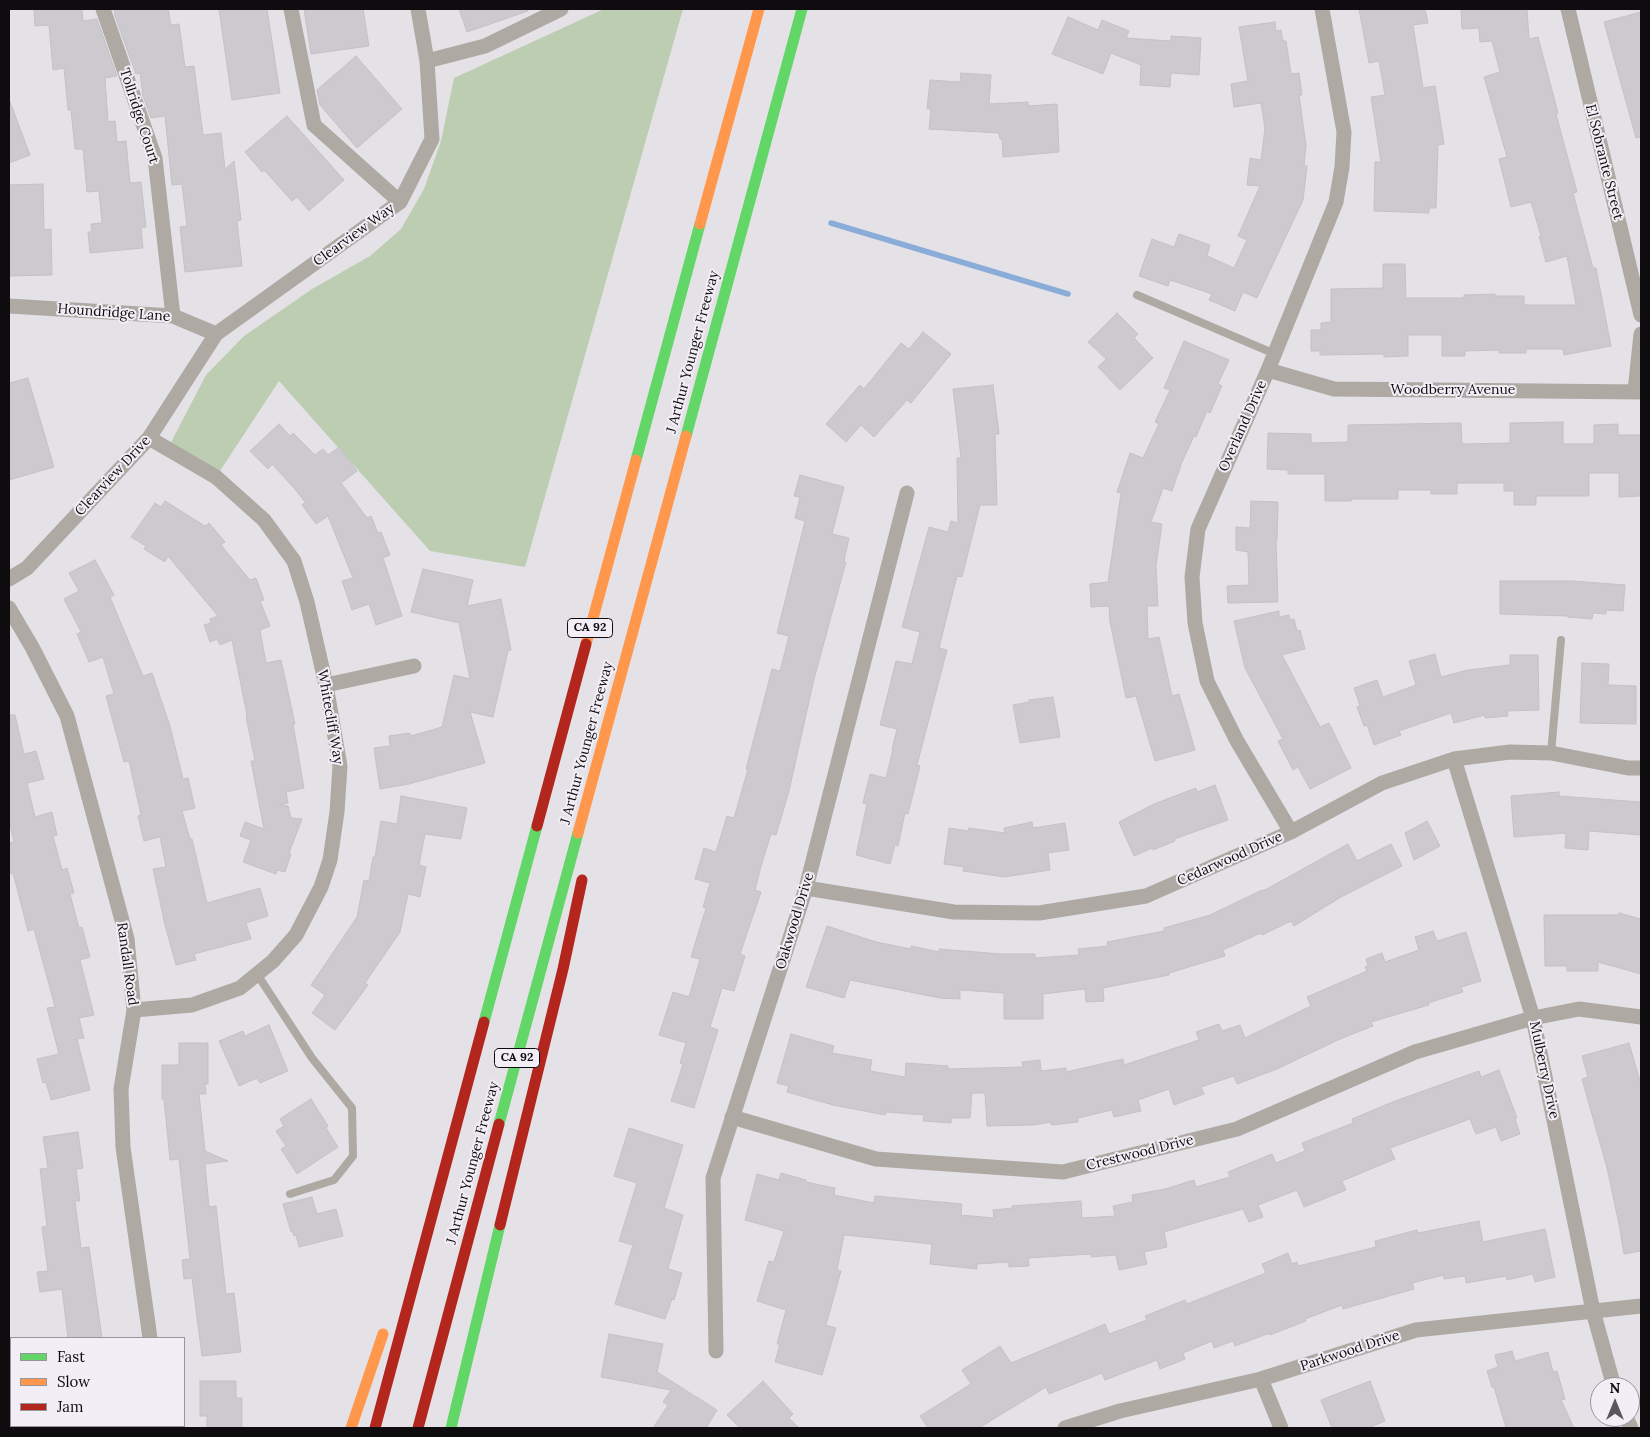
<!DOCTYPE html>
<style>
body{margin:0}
#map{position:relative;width:1650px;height:1437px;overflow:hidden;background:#e5e2e7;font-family:Lora,serif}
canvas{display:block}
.frame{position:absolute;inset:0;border:10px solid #0e0c0f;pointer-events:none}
.legend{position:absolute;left:10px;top:1337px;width:175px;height:90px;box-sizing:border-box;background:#f3eef6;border:1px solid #97949a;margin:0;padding:6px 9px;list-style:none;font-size:15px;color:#0e0c0f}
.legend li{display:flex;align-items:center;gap:10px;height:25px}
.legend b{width:25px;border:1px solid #97949a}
.north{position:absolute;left:1590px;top:1377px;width:50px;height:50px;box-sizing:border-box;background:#f3eef6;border:1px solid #97949a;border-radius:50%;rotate:0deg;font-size:14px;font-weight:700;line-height:20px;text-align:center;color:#0e0c0f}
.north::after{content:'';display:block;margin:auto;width:18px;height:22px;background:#59575b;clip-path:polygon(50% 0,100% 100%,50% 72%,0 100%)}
</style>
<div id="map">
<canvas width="1650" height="1437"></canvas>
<div class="frame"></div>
<ul class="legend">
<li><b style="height:6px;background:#63d668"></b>Fast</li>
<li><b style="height:6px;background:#ff974d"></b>Slow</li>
<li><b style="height:6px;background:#b3261e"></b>Jam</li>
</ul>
<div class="north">N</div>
</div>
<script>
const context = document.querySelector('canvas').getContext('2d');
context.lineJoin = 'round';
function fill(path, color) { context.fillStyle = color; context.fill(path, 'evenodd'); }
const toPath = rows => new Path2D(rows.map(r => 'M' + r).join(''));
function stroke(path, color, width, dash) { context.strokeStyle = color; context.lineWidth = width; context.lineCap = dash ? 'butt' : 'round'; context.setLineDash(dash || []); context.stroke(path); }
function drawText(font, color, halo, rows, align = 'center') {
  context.font = font + ' Lora,serif'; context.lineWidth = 4; context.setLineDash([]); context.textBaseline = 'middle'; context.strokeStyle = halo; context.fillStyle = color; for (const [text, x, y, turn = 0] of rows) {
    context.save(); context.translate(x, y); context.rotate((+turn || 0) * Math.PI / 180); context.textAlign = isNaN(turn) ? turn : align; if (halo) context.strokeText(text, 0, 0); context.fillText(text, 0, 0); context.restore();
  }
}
fill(toPath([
 [604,9,683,9,525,567,430,551,279,381,216,477,168,448,206,375,244,336,312,289,370,256,401,229,424,189,441,141,454,78]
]), '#bdcdb2');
stroke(toPath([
 [831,223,1068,294]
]), '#89acd8', 5.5);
const building = toPath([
 [34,9,82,9,83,21,97,19,117,76,105,78,108,122,115,121,117,142,126,141,130,183,141,182,146,227,141,228,143,248,90,253,88,232,92,232,91,224,102,223,99,191,87,192,83,149,75,149,71,110,68,110,64,68,53,70,49,25,35,26,34,9],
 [114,9,168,9,171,25,179,24,185,67,194,66,203,135,221,133,225,169,234,161,241,220,237,221,242,266,185,272,180,227,187,226,182,184,172,185,165,116,151,118,143,96,140,73,136,74,115,16,114,9],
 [219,9,267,9,280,93,232,100,219,9],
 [304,9,363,9,369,46,311,54,304,9],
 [459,9,527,9,528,11,467,32,459,9],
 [1359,9,1425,9,1428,23,1413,25,1423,88,1435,86,1444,144,1438,145,1436,208,1429,208,1429,213,1374,211,1375,162,1381,162,1371,97,1385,95,1379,61,1369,63,1359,9],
 [1461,9,1527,9,1529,39,1538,37,1558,113,1556,114,1577,192,1573,193,1593,268,1596,268,1611,346,1564,355,1563,349,1526,349,1526,353,1499,353,1499,350,1465,351,1465,356,1442,356,1442,335,1408,335,1408,356,1384,357,1384,354,1320,355,1320,351,1311,351,1311,330,1321,330,1321,323,1331,322,1331,289,1383,288,1383,264,1405,264,1406,298,1464,298,1464,295,1495,294,1495,296,1524,296,1524,305,1576,305,1567,256,1546,262,1539,236,1541,236,1531,202,1511,207,1499,159,1507,157,1484,77,1500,72,1492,41,1480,42,1479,28,1462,29,1461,9],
 [1641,12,1641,137,1636,138,1604,22,1641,12],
 [1068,17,1098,30,1102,20,1129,31,1126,38,1171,41,1171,36,1201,38,1199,75,1171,73,1170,87,1140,85,1141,65,1111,53,1103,74,1052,54,1068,17],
 [1275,22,1276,31,1281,30,1283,41,1286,41,1291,74,1299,73,1302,95,1299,95,1306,145,1304,166,1307,166,1303,200,1257,298,1243,292,1235,311,1209,300,1212,294,1170,280,1168,286,1139,276,1152,239,1174,247,1179,234,1210,245,1207,256,1234,268,1247,240,1238,236,1260,186,1247,185,1250,158,1261,160,1265,128,1261,103,1234,107,1231,84,1248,81,1239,27,1275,22],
 [356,56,402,109,357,148,320,105,317,90,356,56],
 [961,73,991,75,989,104,1028,102,1028,106,1057,104,1059,152,1003,157,1002,139,1000,139,999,133,929,129,931,109,927,109,930,80,960,82,961,73],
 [10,102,30,155,9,163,9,103,10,102],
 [287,116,344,180,309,211,297,197,292,201,264,170,262,172,245,152,287,116],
 [43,184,44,230,51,229,52,275,9,276,9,185,43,184],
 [1117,313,1138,334,1134,338,1153,358,1120,390,1098,367,1106,359,1088,342,1117,313],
 [923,332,951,354,911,403,907,400,874,437,861,425,846,442,826,424,860,385,864,389,901,343,909,349,923,332],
 [1184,341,1229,360,1218,384,1222,386,1210,413,1207,411,1196,437,1194,436,1182,462,1172,491,1163,488,1151,522,1162,524,1156,566,1158,606,1147,606,1148,639,1159,637,1172,696,1179,694,1195,750,1155,761,1136,696,1126,698,1110,622,1109,606,1091,607,1090,584,1108,582,1121,493,1117,492,1130,453,1143,458,1159,424,1155,422,1170,390,1164,388,1184,341],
 [28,378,54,467,9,480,9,383,28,378],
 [993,385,999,434,995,434,997,505,980,505,962,577,957,576,939,648,947,650,917,765,920,766,908,814,905,813,898,846,895,845,890,864,856,855,867,804,863,803,870,774,886,778,893,749,892,749,897,729,880,725,896,661,912,664,920,632,902,627,929,527,948,532,951,521,958,523,957,458,961,458,953,389,993,385],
 [1563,422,1563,444,1594,444,1594,425,1618,424,1618,435,1641,435,1641,496,1619,497,1619,473,1589,473,1589,496,1536,496,1536,505,1514,505,1514,491,1504,491,1504,483,1457,483,1457,494,1431,494,1431,490,1398,490,1398,499,1351,499,1351,501,1325,501,1325,474,1288,474,1288,470,1267,469,1268,433,1311,434,1311,443,1348,442,1348,425,1461,423,1462,444,1510,443,1510,423,1563,422],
 [279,424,290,436,293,433,315,455,323,449,328,455,339,447,357,471,341,483,367,518,371,516,378,533,381,532,390,555,383,558,402,616,376,625,369,604,352,610,342,581,353,578,328,516,316,524,302,505,305,502,294,488,272,464,268,469,250,451,279,424],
 [800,475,844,487,832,534,849,538,844,561,846,562,814,679,789,791,776,835,771,834,761,866,755,890,761,892,740,954,745,956,734,991,722,988,710,1027,718,1030,694,1108,671,1101,683,1064,680,1063,686,1043,659,1035,673,992,689,997,700,959,691,957,706,908,703,907,710,883,695,879,704,848,716,852,727,816,734,818,748,769,746,769,772,669,780,671,789,636,777,633,805,521,795,518,800,497,794,496,800,475],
 [165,501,205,526,209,523,225,542,221,545,250,580,256,578,264,600,260,601,270,626,260,630,266,663,281,660,295,724,293,724,304,788,286,792,288,803,279,804,288,806,291,818,302,819,289,853,291,854,285,872,277,870,276,874,243,862,251,840,240,836,245,822,264,829,251,761,255,761,246,716,247,715,232,640,220,645,217,639,210,642,204,625,211,623,210,619,218,616,168,556,165,562,144,549,146,546,131,537,155,503,161,507,165,501],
 [1251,501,1278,502,1277,540,1276,540,1278,602,1228,603,1227,586,1249,585,1248,552,1236,550,1236,527,1250,528,1251,501],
 [95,560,114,595,110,597,143,676,152,673,170,726,183,779,188,778,195,808,182,811,190,839,192,839,207,903,260,888,268,916,246,923,251,939,194,954,196,960,176,965,165,925,153,869,166,867,160,837,144,841,138,816,141,815,129,761,124,762,106,696,114,694,103,657,89,662,77,634,81,632,64,599,79,591,69,573,95,560],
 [423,569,473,580,467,606,501,599,511,650,508,651,493,717,470,712,485,763,409,784,380,789,374,748,390,746,389,736,410,733,411,736,442,727,454,675,470,679,459,623,411,612,423,569],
 [1500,581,1572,581,1625,585,1623,611,1606,610,1606,614,1593,613,1592,619,1568,617,1568,616,1500,614,1500,581],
 [1279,611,1279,617,1289,615,1290,620,1294,619,1297,631,1300,630,1305,649,1282,655,1320,727,1329,723,1351,768,1310,789,1298,767,1293,770,1278,741,1283,739,1245,668,1234,621,1279,611],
 [1435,654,1441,677,1468,670,1510,665,1510,655,1538,655,1539,710,1507,711,1508,716,1485,718,1485,715,1454,723,1451,713,1399,731,1401,735,1374,745,1367,725,1364,726,1357,707,1360,706,1354,688,1377,680,1383,697,1416,685,1409,661,1435,654],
 [1582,663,1609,664,1608,685,1636,686,1636,724,1580,723,1582,663],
 [1053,697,1060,737,1020,743,1013,705,1029,702,1029,700,1053,697],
 [9,715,15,715,24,754,36,751,44,779,27,783,35,817,52,812,57,835,53,836,62,870,67,868,74,893,70,894,79,928,82,927,90,957,80,960,94,1015,79,1018,84,1038,77,1039,90,1090,51,1100,46,1082,43,1083,37,1059,59,1054,47,1008,55,1007,34,929,28,931,13,873,9,874,9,843,14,842,9,821,9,715],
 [1215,785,1228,820,1174,839,1175,841,1153,850,1152,848,1134,856,1119,822,1154,804,1196,788,1197,792,1215,785],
 [1559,792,1559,796,1641,802,1641,835,1589,831,1588,850,1565,848,1566,833,1514,837,1511,796,1559,792],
 [401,796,467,808,461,839,425,834,419,865,426,867,420,897,408,894,400,932,365,983,368,985,335,1030,312,1013,325,995,311,985,357,917,364,880,369,881,373,857,375,857,381,821,397,824,401,796],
 [1427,821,1440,846,1414,860,1405,833,1427,821],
 [1032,822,1033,828,1065,823,1069,850,1048,853,1050,870,1004,877,963,871,964,867,944,864,949,828,968,831,969,828,1005,833,1004,828,1032,822],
 [1348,844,1357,861,1391,844,1402,866,1341,897,1294,926,1291,921,1262,935,1261,933,1223,950,1225,956,1169,973,1169,975,1103,988,1104,1001,1086,1002,1085,989,1043,994,1043,1019,1004,1019,1004,993,960,990,960,999,940,998,850,980,844,998,806,987,827,926,876,942,911,949,911,946,939,952,939,949,1001,954,1035,954,1035,958,1079,955,1078,949,1108,946,1107,942,1164,931,1164,928,1210,915,1262,890,1263,891,1348,844],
 [1619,913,1641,919,1641,974,1598,962,1598,971,1567,971,1567,966,1545,966,1544,915,1618,915,1619,913],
 [1433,931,1437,941,1466,932,1481,981,1461,987,1463,992,1428,1003,1429,1005,1371,1022,1373,1026,1340,1039,1277,1069,1237,1084,1234,1076,1201,1087,1204,1094,1174,1105,1169,1089,1138,1100,1141,1111,1114,1117,1112,1110,1078,1118,1078,1122,1051,1125,1051,1122,1033,1125,987,1126,985,1093,972,1093,970,1118,951,1118,951,1123,923,1121,924,1115,886,1112,885,1115,833,1105,787,1092,789,1086,777,1083,791,1034,834,1046,832,1053,872,1060,870,1071,905,1077,906,1063,948,1066,948,1069,1023,1067,1022,1062,1040,1060,1041,1071,1066,1068,1066,1072,1123,1059,1124,1065,1199,1040,1196,1032,1219,1024,1222,1031,1240,1025,1245,1038,1311,1006,1307,997,1367,971,1365,967,1368,966,1366,959,1382,953,1385,962,1419,950,1415,937,1433,931],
 [269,1025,288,1071,260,1083,257,1078,239,1086,219,1041,243,1031,245,1036,269,1025],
 [179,1043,208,1043,208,1084,205,1084,206,1094,199,1094,205,1151,228,1161,205,1164,209,1207,216,1206,226,1294,234,1293,241,1352,202,1356,192,1278,184,1279,182,1260,190,1259,179,1159,170,1160,164,1099,162,1099,162,1065,179,1065,179,1043],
 [1629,1043,1641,1084,1641,1251,1624,1254,1619,1224,1607,1168,1582,1079,1588,1077,1582,1056,1629,1043],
 [1499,1070,1517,1118,1515,1119,1520,1134,1501,1141,1496,1127,1476,1134,1470,1119,1390,1148,1395,1159,1342,1181,1346,1190,1304,1207,1297,1190,1258,1205,1263,1217,1249,1222,1243,1209,1164,1232,1167,1247,1144,1252,1147,1264,1119,1270,1116,1255,1091,1257,1091,1254,1028,1258,1029,1266,1009,1267,1009,1262,977,1264,977,1269,930,1264,932,1244,844,1235,837,1270,841,1271,826,1325,836,1328,822,1375,775,1362,780,1344,777,1344,786,1310,757,1301,769,1261,774,1262,784,1231,745,1220,757,1174,779,1180,781,1173,806,1180,806,1182,835,1188,834,1195,874,1203,875,1196,962,1204,961,1215,994,1218,993,1210,1013,1208,1012,1206,1081,1201,1082,1218,1115,1216,1113,1206,1133,1202,1132,1195,1165,1189,1194,1180,1196,1187,1230,1177,1228,1172,1272,1154,1276,1163,1305,1151,1302,1143,1353,1123,1352,1119,1395,1101,1479,1071,1481,1077,1499,1070],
 [311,1099,328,1126,326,1128,338,1147,297,1174,281,1149,286,1146,276,1131,284,1126,280,1119,311,1099],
 [629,1128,683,1145,664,1208,683,1215,668,1269,682,1273,674,1300,672,1299,665,1319,615,1304,633,1245,619,1241,637,1183,614,1176,629,1128],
 [78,1132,83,1168,76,1169,80,1201,75,1201,81,1248,89,1247,102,1338,68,1338,62,1289,40,1292,37,1272,48,1271,42,1227,47,1226,40,1169,48,1168,43,1137,78,1132],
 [312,1197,317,1214,336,1209,343,1236,299,1247,296,1235,294,1236,293,1232,291,1232,283,1204,312,1197],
 [1479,1221,1483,1242,1545,1229,1555,1277,1535,1282,1533,1274,1507,1280,1506,1276,1466,1283,1465,1276,1444,1279,1444,1275,1412,1283,1414,1289,1343,1309,1342,1305,1305,1319,1306,1321,1270,1335,1270,1333,1235,1346,1233,1341,1214,1348,1212,1341,1183,1353,1185,1359,1160,1369,1157,1360,1105,1380,1102,1373,1049,1394,1046,1387,979,1428,928,1428,920,1416,971,1384,962,1370,1000,1346,1011,1363,1105,1324,1109,1334,1147,1320,1145,1316,1185,1300,1187,1304,1266,1273,1262,1264,1288,1253,1292,1264,1297,1262,1298,1266,1376,1247,1375,1241,1417,1230,1418,1233,1479,1221],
 [609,1334,663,1344,657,1372,717,1410,706,1428,653,1428,668,1405,663,1402,671,1390,601,1377,609,1334],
 [1512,1351,1515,1361,1548,1352,1553,1372,1557,1371,1565,1399,1561,1400,1574,1428,1506,1428,1494,1387,1492,1387,1487,1371,1498,1367,1495,1355,1512,1351],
 [200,1381,236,1381,236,1398,242,1398,242,1428,207,1428,207,1416,200,1416,200,1381],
 [763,1381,793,1414,789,1418,799,1428,740,1428,727,1415,763,1381],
 [1370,1381,1385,1421,1368,1428,1332,1428,1321,1400,1370,1381]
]);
fill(building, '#cccace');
stroke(building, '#c3c1c5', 1);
stroke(toPath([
 [1137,295,1275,354],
 [1551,753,1561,640],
 [257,974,312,1058,352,1108,353,1156,334,1180,290,1194]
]), '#afa9a4', 8);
stroke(toPath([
 [103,9,155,158,173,316],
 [291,9,314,125,400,202],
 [1568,9,1641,315],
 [427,61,485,46,561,9],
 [9,306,173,316,216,334],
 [1268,370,1334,389,1641,392],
 [1635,391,1641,334],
 [9,579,27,568,149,438,216,334,400,202,432,139,427,61,418,9],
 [9,608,32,647,67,716,127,939,134,1010,121,1089,123,1147,150,1338],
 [326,685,414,666],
 [1454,759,1533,1018,1593,1311,1614,1387],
 [1291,832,1237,741,1207,681,1195,623,1192,577,1198,529,1268,370,1336,202,1342,167,1344,132,1322,9],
 [806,888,954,912,1039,913,1146,896,1291,832,1382,783,1454,759,1510,752,1551,753,1628,768,1641,768],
 [134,1010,192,1005,240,988,273,961,296,935,321,887,330,860,337,812,340,766,326,685,307,602,294,561,264,520,216,477,149,438],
 [732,1117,876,1159,1063,1172,1237,1129,1415,1052,1533,1018,1579,1009,1641,1017],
 [716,1351,713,1178,806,888,907,493],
 [1261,1379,1281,1428],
 [1626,1417,1631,1428],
 [156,1428,156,1426],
 [1065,1428,1120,1411,1261,1379,1416,1330,1641,1306]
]), '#afa9a4', 15);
stroke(toPath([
 [686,436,802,9],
 [636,460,700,224],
 [484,1022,537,826],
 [499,1124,578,833],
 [451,1428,500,1225]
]), '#63d668', 11);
stroke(toPath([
 [700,224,759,9],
 [586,644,636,460],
 [578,833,686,436],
 [351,1428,383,1334]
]), '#ff974d', 11);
stroke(toPath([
 [537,826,586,644],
 [500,1225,563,969,582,880],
 [375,1428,484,1022],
 [418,1428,499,1124]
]), '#b3261e', 11);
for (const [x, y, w] of [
 [590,628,45],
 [517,1058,45]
]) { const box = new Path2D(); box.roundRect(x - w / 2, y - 9.5, w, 19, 4); context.fillStyle = '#f3eef6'; context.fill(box); stroke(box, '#0e0c0f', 1); }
drawText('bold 12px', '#0e0c0f', null, [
 ["CA 92",590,628],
 ["CA 92",517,1058]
]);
drawText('14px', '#0e0c0f', '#f3eef6', [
 ["Tollridge Court",139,116,72],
 ["El Sobrante Street",1604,162,76],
 ["Clearview Way",354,235,-36],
 ["Houndridge Lane",114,313,4],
 ["J Arthur Younger Freeway",693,352,-75],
 ["Woodberry Avenue",1453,390],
 ["Overland Drive",1243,426,-66],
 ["Clearview Drive",113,476,-47],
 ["Whitecliff Way",330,717,80],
 ["J Arthur Younger Freeway",587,743,-75],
 ["Cedarwood Drive",1230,859,-24],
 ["Oakwood Drive",795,921,-73],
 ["Randall Road",127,964,82],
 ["Mulberry Drive",1544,1070,78],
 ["Crestwood Drive",1140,1153,-14],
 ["J Arthur Younger Freeway",473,1163,-75],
 ["Parkwood Drive",1350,1351,-18]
]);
</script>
